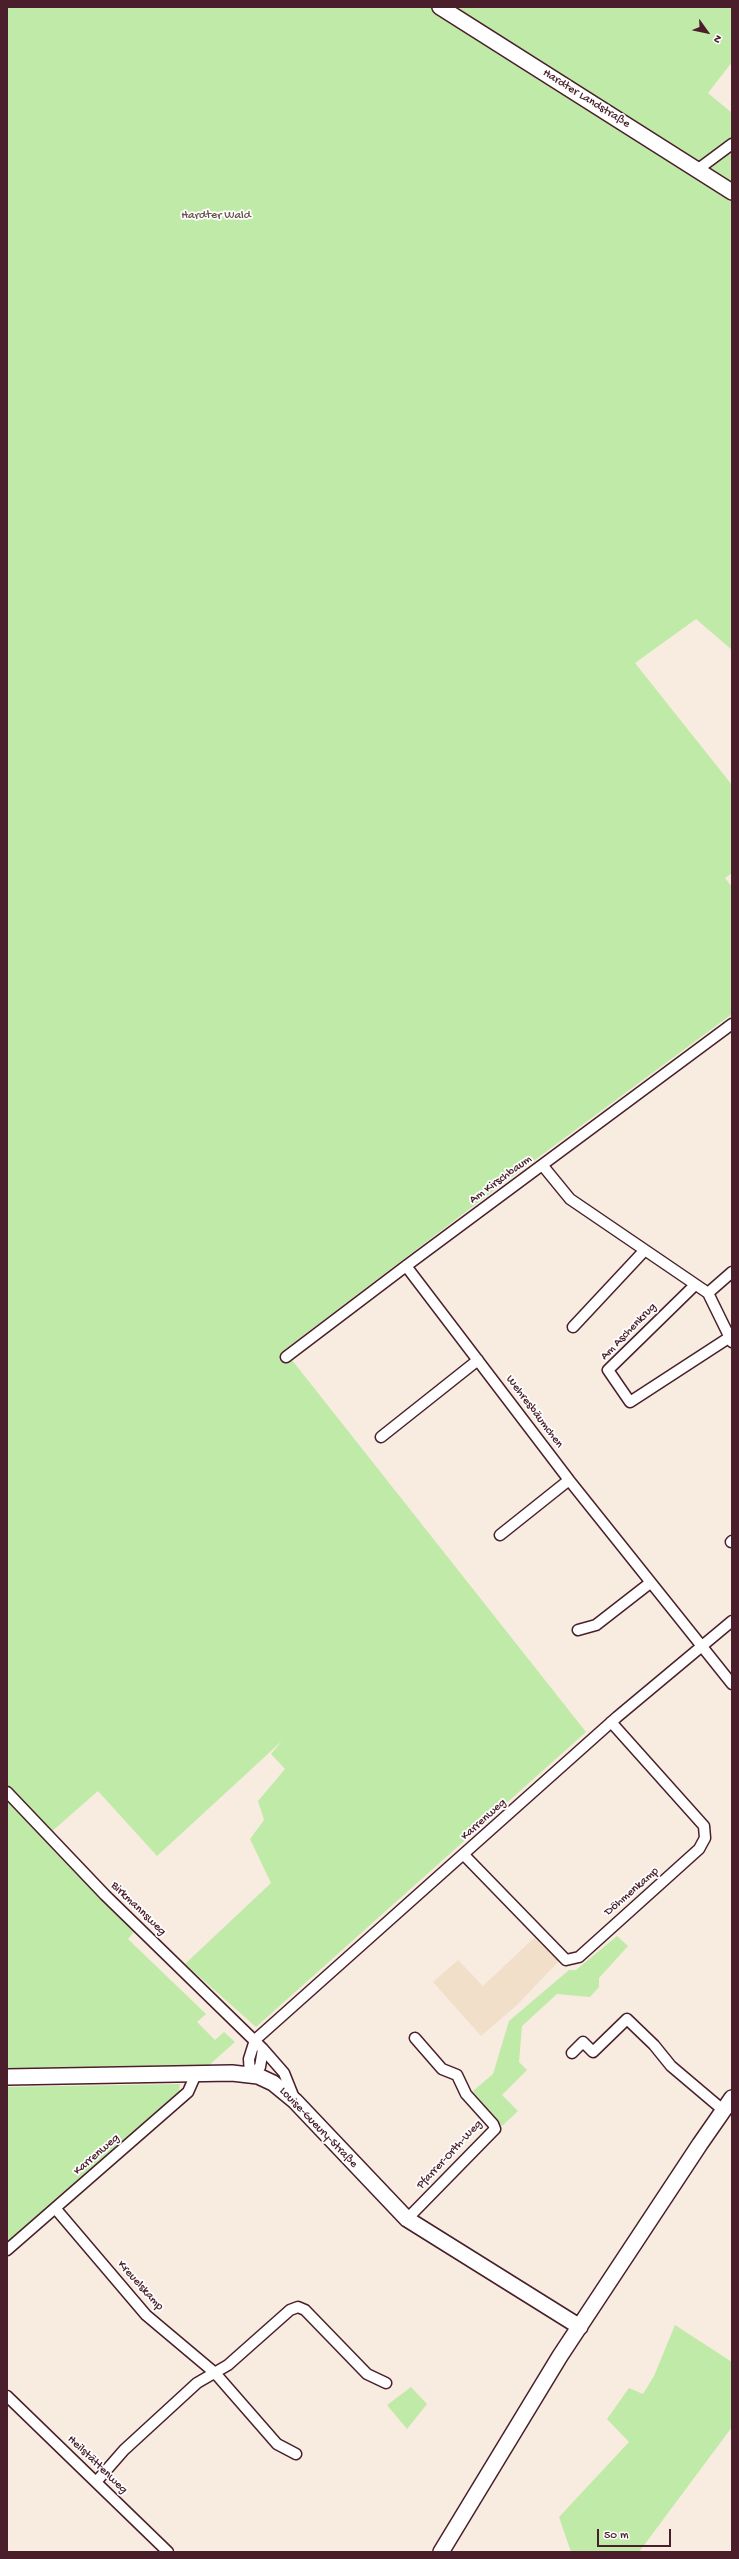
<!DOCTYPE html>
<meta charset="utf-8">
<style>
body{margin:0}
#map{position:relative;width:739px;height:2559px;overflow:hidden;background:#f7ecdf;font-family:"Gochi Hand",sans-serif}
canvas{display:block}
.frame{position:absolute;inset:0;border:8px solid #4a1f2b;pointer-events:none}
.north{position:absolute;left:687px;top:12px;width:40px;height:40px;-webkit-text-stroke:3px #fff;paint-order:stroke;rotate:123deg;font-size:11px;font-weight:700;line-height:16px;text-align:center;color:#4a1f2b}
.north::after{content:'';display:block;margin:auto;width:14px;height:18px;background:#4a1f2b;clip-path:polygon(50% 0,100% 100%,50% 72%,0 100%)}
.scale{position:absolute;left:597px;top:2529px;width:74px;height:18px;box-sizing:border-box;border:2px solid #4a1f2b;border-top:0;padding-left:5px;font-size:12px;line-height:14px;white-space:nowrap;color:#4a1f2b;-webkit-text-stroke:3px #fff;paint-order:stroke}
</style>
<div id="map">
<canvas width="739" height="2559"></canvas>
<div class="frame"></div>
<div class="north">N</div>
<div class="scale">50 m</div>
</div>
<script>
const context = document.querySelector('canvas').getContext('2d');
context.lineJoin = 'round';
function fill(path, color) { context.fillStyle = color; context.fill(path, 'evenodd'); }
const toPath = rows => new Path2D(rows.map(r => 'M' + r).join(''));
function stroke(path, color, width, dash) { context.strokeStyle = color; context.lineWidth = width; context.lineCap = dash ? 'butt' : 'round'; context.setLineDash(dash || []); context.stroke(path); }
function drawText(font, color, halo, rows, align = 'center') {
  context.font = font + ' "Gochi Hand",sans-serif'; context.lineWidth = 3.5; context.setLineDash([]); context.textBaseline = 'middle'; context.strokeStyle = halo; context.fillStyle = color; for (const [text, x, y, turn = 0] of rows) {
    context.save(); context.translate(x, y); context.rotate((+turn || 0) * Math.PI / 180); context.textAlign = isNaN(turn) ? turn : align; if (halo) context.strokeText(text, 0, 0); context.fillText(text, 0, 0); context.restore();
  }
}
fill(toPath([
 [537,1935,560,1960,516,2006,481,2036,433,1982,458,1960,483,1986]
]), '#f1dfc9');
fill(toPath([
 [7,7,732,7,732,62,708,93,732,113,732,650,696,619,635,663,732,785,732,873,725,878,732,887,732,1014,501,1185,284,1350,586,1732,256,2027,185,1964,271,1883,250,1839,264,1820,258,1801,285,1769,271,1754,282,1741,157,1856,98,1791,50,1833,43,1839,134,1932,128,1939,206,2014,197,2022,215,2040,224,2032,235,2042,208,2066,7,2069],
 [617,1936,628,1946,599,1978,599,1987,590,1997,557,1994,522,2026,519,2062,527,2070,502,2095,518,2111,502,2126,473,2091,493,2074,509,2021,569,1970,576,1970],
 [180,2084,178,2096,7,2242,7,2087],
 [675,2325,732,2362,732,2427,639,2552,571,2552,559,2517,629,2442,607,2419,629,2388,643,2394,654,2376],
 [411,2387,427,2404,407,2429,387,2405]
]), '#c0eaa7');
const street = toPath([
 [697,170,732,144],
 [543,1166,570,1199,708,1293,732,1342],
 [406,1266,569,1480,732,1684],
 [695,1285,608,1370,630,1402,730,1337],
 [708,1293,732,1272],
 [573,1327,644,1251],
 [286,1357,406,1266,732,1024],
 [381,1437,478,1360],
 [500,1535,569,1480],
 [731,1542,732,1541],
 [578,1630,596,1625,650,1583],
 [7,1792,105,1895,263,2049,284,2073,294,2098],
 [464,1855,566,1960,579,1957,699,1849,705,1838,704,1826,611,1722],
 [572,2053,583,2042,593,2052,627,2019,654,2045,671,2066,723,2110],
 [250,2075,249,2059,255,2040,617,1717,732,1621],
 [250,2075,260,2067,263,2049],
 [55,2208,146,2315,215,2373,277,2444,296,2454],
 [407,2219,495,2129,493,2124,466,2094,457,2075,442,2069,415,2038],
 [7,2250,188,2092,196,2074],
 [7,2396,168,2552],
 [96,2482,124,2450,197,2383,228,2365,290,2310,298,2307,305,2310,367,2374,386,2383]
]);
const secondary = toPath([
 [440,7,732,192],
 [7,2077,232,2073,258,2076,273,2083,295,2101,407,2219,580,2327],
 [441,2552,560,2356,700,2144,732,2098]
]);
stroke(street, '#4a1f2b', 13);
stroke(secondary, '#4a1f2b', 18);
stroke(street, '#fff', 10);
stroke(secondary, '#fff', 15);
drawText('12px', '#4a1f2b', '#fff', [
 ["Hardter Landstraße",586,99,32],
 ["Am Kirschbaum",501,1180,-36],
 ["Am Aschenkrug",629,1332,-46],
 ["Wehresbäumchen",534,1412,53],
 ["Karrenweg",484,1820,-42],
 ["Döhmenkamp",632,1892,-41],
 ["Birkmannsweg",138,1909,44],
 ["Louise-Gueury-Straße",318,2128,46],
 ["Karrenweg",97,2155,-41],
 ["Pfarrer-Orth-Weg",450,2155,-47],
 ["Kreuelskamp",140,2286,48],
 ["Heilstättenweg",97,2465,44]
]);
drawText('12px', '#68524a', '#fff', [
 ["Hardter Wald",216,216]
]);
</script>
